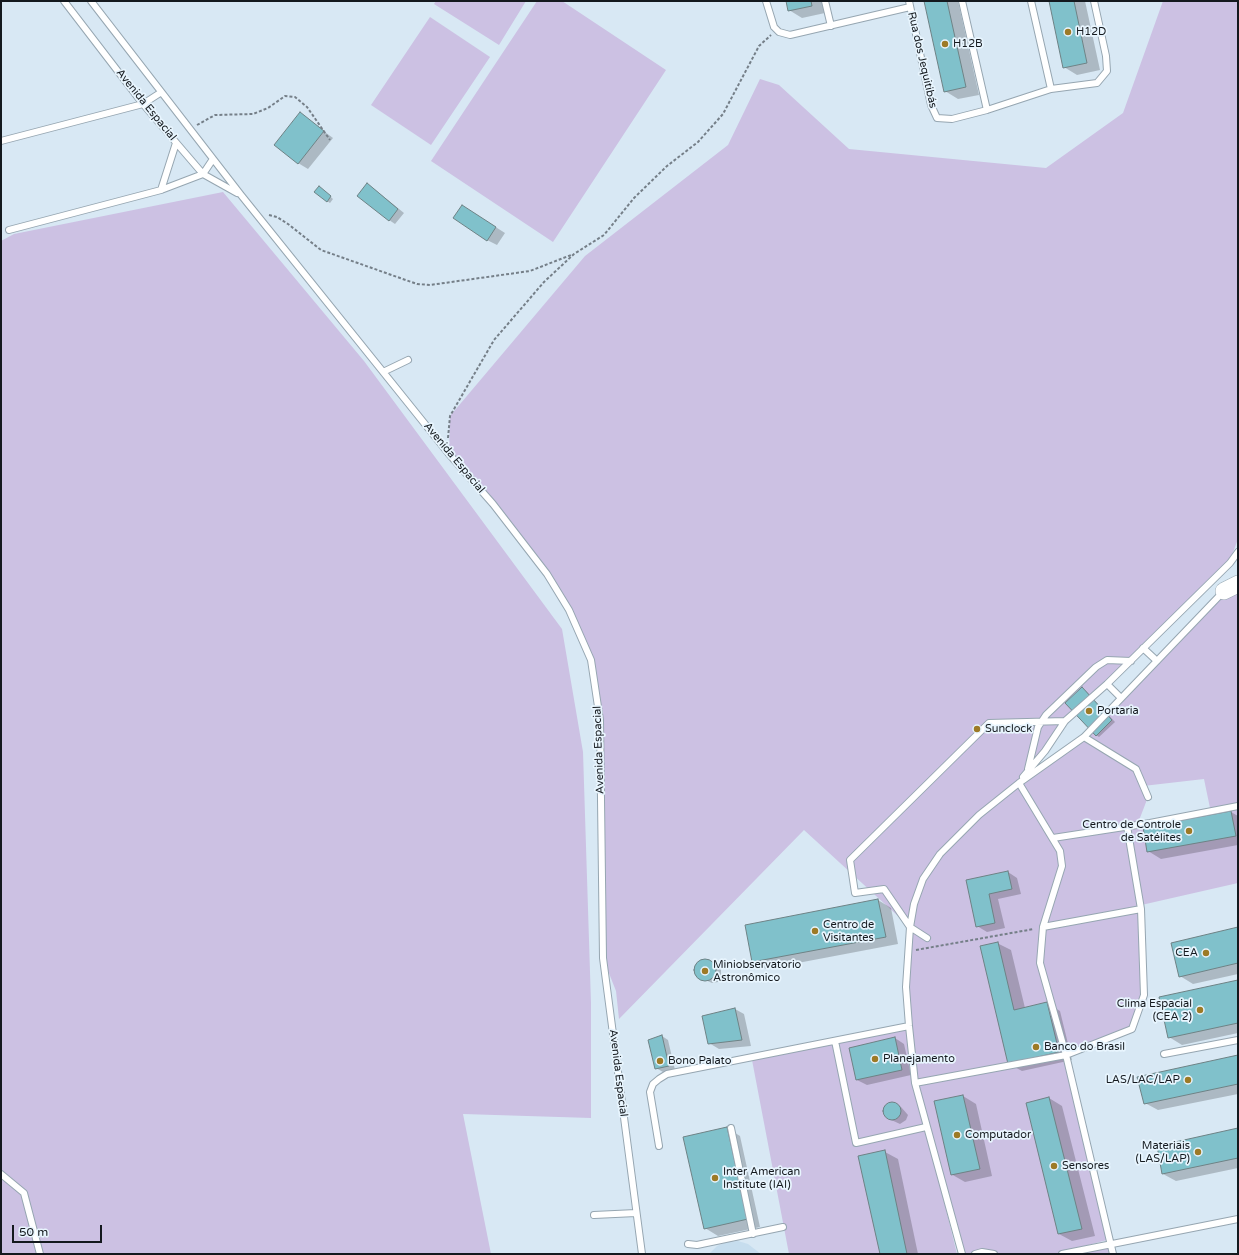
<!DOCTYPE html>
<meta charset="utf-8">
<style>
body{margin:0}
#map{position:relative;width:1239px;height:1255px;overflow:hidden;background:#d8e8f4;font-family:"Varela Round",sans-serif}
canvas{display:block}
.frame{position:absolute;inset:0;border:2px solid #14191e;pointer-events:none}
.scale{position:absolute;left:12px;top:1225px;width:90px;height:18px;box-sizing:border-box;border:2px solid #14191e;border-top:0;padding-left:5px;font-size:12px;line-height:14px;white-space:nowrap;color:#14191e;-webkit-text-stroke:3px #e8f5fe;paint-order:stroke}
</style>
<div id="map">
<canvas width="1239" height="1255"></canvas>
<div class="frame"></div>
<div class="scale">50 m</div>
</div>
<script>
const context = document.querySelector('canvas').getContext('2d');
context.lineJoin = 'round';
function fill(path, color) { context.fillStyle = color; context.fill(path, 'evenodd'); }
const toPath = rows => new Path2D(rows.map(r => 'M' + r).join(''));
function stroke(path, color, width, dash) { context.strokeStyle = color; context.lineWidth = width; context.lineCap = dash ? 'butt' : 'round'; context.setLineDash(dash || []); context.stroke(path); }
function drawText(font, color, halo, rows, align = 'center') {
  context.font = font + ' "Varela Round",sans-serif'; context.lineWidth = 3.5; context.setLineDash([]); context.textBaseline = 'middle'; context.strokeStyle = halo; context.fillStyle = color; for (const [text, x, y, turn = 0] of rows) {
    context.save(); context.translate(x, y); context.rotate((+turn || 0) * Math.PI / 180); context.textAlign = isNaN(turn) ? turn : align; if (halo) context.strokeText(text, 0, 0); context.fillText(text, 0, 0); context.restore();
  }
}
fill(toPath([
 [738,1241,748,1244,761,1254,709,1254,717,1246,727,1242]
]), '#c6ddee');
fill(toPath([
 [436,1,526,1,499,45,434,4],
 [537,1,562,1,666,70,553,242,431,161],
 [1163,1,1238,1,1238,539,1229,563,1065,721,1020,781,1084,737,1224,593,1238,591,1238,805,1210,808,1204,779,1143,786,1148,797,1138,823,1238,805,1238,883,1058,924,1141,909,1144,995,1132,1029,1065,1058,1107,1240,1055,1254,960,1254,916,1084,906,987,910,927,804,830,619,1019,616,991,603,958,600,720,591,659,569,610,547,574,449,454,450,416,585,256,728,145,760,79,779,85,849,149,1046,168,1123,113],
 [1023,790,1053,838,1052,845],
 [430,17,490,57,431,145,371,105],
 [223,192,364,361,562,629,583,752,591,1003,591,1118,463,1114,491,1254,1,1254,1,241,14,234],
 [908,1027,915,1084,957,1254,789,1254,752,1060],
 [1108,1246,1110,1254,1081,1254]
]), '#ccc1e3');
fill(toPath([
 [787,1,822,1,825,13,802,18,789,10],
 [925,1,958,1,979,95,958,99,945,91],
 [1050,1,1085,1,1100,70,1077,75,1064,67],
 [300,114,333,138,308,169,298,163],
 [373,188,404,213,395,224,389,220],
 [322,189,333,199,330,203,327,201],
 [472,212,505,233,497,245,487,240],
 [1085,690,1115,722,1099,737,1096,735],
 [1231,812,1238,816,1238,845,1161,859,1148,851],
 [1008,872,1017,878,1021,894,998,899,1005,928,987,932,977,926,967,881],
 [878,900,891,908,898,944,766,969,753,962],
 [1238,928,1238,974,1193,984,1180,976],
 [997,943,1011,950,1025,1008,1047,1003,1060,1011,1072,1060,1022,1071,1009,1064],
 [706,960,721,970,721,977,718,982,712,983,699,977,695,969,700,962],
 [1238,981,1238,1033,1182,1045,1169,1037],
 [735,1009,744,1014,751,1046,719,1049,709,1043],
 [662,1036,668,1040,675,1070,663,1072,656,1068],
 [895,1038,904,1044,911,1075,867,1085,857,1080],
 [1238,1056,1238,1094,1158,1110,1145,1103],
 [963,1096,976,1104,992,1176,965,1182,951,1174],
 [1049,1098,1062,1106,1095,1236,1072,1241,1059,1234],
 [895,1103,901,1107,908,1115,906,1120,900,1124,887,1118,883,1111,884,1106],
 [727,1128,740,1136,760,1227,718,1236,705,1228],
 [1238,1129,1238,1168,1176,1181,1163,1174],
 [885,1152,898,1159,918,1254,881,1254]
]), '#0003');
const building = toPath([
 [786,1,811,1,812,6,788,11,786,1],
 [924,1,947,1,966,87,944,92,924,1],
 [1049,1,1074,1,1087,63,1063,68,1049,1],
 [300,112,324,131,298,164,274,145,300,112],
 [367,183,398,209,389,221,357,196,367,183],
 [319,186,331,196,327,202,314,192,319,186],
 [462,205,496,227,487,241,453,218,462,205],
 [1082,687,1112,720,1096,736,1065,703,1082,687],
 [1231,811,1236,836,1147,852,1143,827,1231,811],
 [1008,871,1012,889,989,894,995,923,976,927,966,880,1008,871],
 [878,899,886,937,752,962,745,925,878,899],
 [1238,927,1238,963,1179,977,1171,943,1238,927],
 [998,942,1014,1010,1047,1002,1059,1052,1008,1064,980,946,998,942],
 '694 970a11 11 0 1 1 22 0a11 11 0 1 1-22 0Z',
 [1238,980,1238,1023,1168,1038,1159,997,1238,980],
 [735,1008,742,1040,708,1044,702,1016,735,1008],
 [662,1035,669,1066,655,1069,648,1040,662,1035],
 [895,1037,902,1070,856,1080,849,1048,895,1037],
 [1238,1055,1238,1084,1144,1104,1137,1077,1238,1055],
 [963,1095,980,1169,951,1175,934,1101,963,1095],
 [1049,1097,1082,1229,1058,1234,1026,1103,1049,1097],
 '883 1111a9 9 0 1 1 18 0a9 9 0 1 1-18 0Z',
 [727,1127,748,1219,704,1229,683,1137,727,1127],
 [1238,1128,1238,1158,1162,1174,1157,1146,1238,1128],
 [885,1150,907,1254,880,1254,858,1156,885,1150]
]);
fill(building, '#80c1cb');
stroke(building, '#6e8285', 1);
const service = toPath([
 [64,1,143,104,203,174,237,193],
 [91,1,241,195,449,454,493,504,547,574,569,610,591,660,600,720,603,958,642,1254],
 [766,1,774,27,779,32,790,35,910,7],
 [825,1,831,26],
 [909,1,931,105,937,118,952,119,987,110,1051,89,1097,83,1107,71,1106,56,1094,1],
 [962,1,987,110],
 [1031,1,1051,89],
 [1,141,143,104,160,93],
 [161,190,176,143],
 [9,230,161,190,203,174,213,159],
 [383,372,408,360],
 [1143,648,1157,661],
 [1107,684,1121,698],
 [1084,737,1136,769,1148,797],
 [1028,769,1038,727,1046,715,1096,667,1107,660,1131,661],
 [1023,777,1045,751,1065,721,1107,684,1230,563,1238,552],
 [1019,783,1060,851,1062,866,1043,927,1040,963,1066,1055,1113,1254],
 [1053,838,1150,823,1238,806],
 [1043,927,1141,909],
 [927,938,910,927,884,889,855,893,850,860,989,723,1065,721],
 [835,1041,856,1143,926,1127],
 [1164,1054,1238,1040],
 [915,1083,1066,1055,1132,1029,1144,995,1141,909,1127,826],
 [731,1128,753,1234],
 [659,1146,650,1092,653,1084,659,1079,667,1074,909,1026],
 [1,1174,24,1193,40,1254],
 [594,1215,636,1213],
 [688,1244,697,1245,783,1227],
 [962,1254,915,1083,909,1026,906,987,910,927,914,904,923,879,940,854,979,815,1019,783,1084,737,1224,591],
 [975,1254,982,1252,994,1254],
 [1062,1254,1238,1219]
]);
const secondary = toPath([
 [1224,591,1238,584]
]);
stroke(service, '#96a6b1', 8);
stroke(secondary, '#96a6b1', 18);
stroke(toPath([
 [197,125,215,115,253,114,268,108,285,96,295,97,307,107,330,140],
 [269,215,277,217,288,224,321,250,417,284,430,285,530,271,571,255],
 [448,438,450,416,494,340,544,282,574,254,604,235,634,198,667,166,698,142,723,114,759,46,771,35],
 [916,950,1034,929]
]), '#757f88', 2, [3, 2]);
stroke(service, '#fff', 6);
stroke(secondary, '#fff', 17);
for (const [x, y, r, color] of [
 [1068,32,4,"#9d7a26"],
 [945,44,4,"#9d7a26"],
 [1089,711,4,"#9d7a26"],
 [977,729,4,"#9d7a26"],
 [1189,831,4,"#9d7a26"],
 [815,931,4,"#9d7a26"],
 [1206,953,4,"#9d7a26"],
 [705,971,4,"#9d7a26"],
 [1200,1010,4,"#9d7a26"],
 [1036,1047,4,"#9d7a26"],
 [875,1059,4,"#9d7a26"],
 [660,1061,4,"#9d7a26"],
 [1188,1080,4,"#9d7a26"],
 [957,1135,4,"#9d7a26"],
 [1198,1152,4,"#9d7a26"],
 [1054,1166,4,"#9d7a26"],
 [715,1178,4,"#9d7a26"]
]) { const dot = new Path2D(); dot.arc(x, y, r, 0, 2 * Math.PI); context.fillStyle = color; context.fill(dot); stroke(dot, '#e8f5fe', 1.5); }
drawText('11px', '#14191e', '#e8f5fe', [
 ["H12D",1076,32],
 ["H12B",953,44],
 ["Portaria",1097,711],
 ["Sunclock",985,729],
 ["Centro de Controle",1181,825,"right"],
 ["de Satélites",1181,838,"right"],
 ["Centro de",823,925],
 ["Visitantes",823,938],
 ["CEA",1198,953,"right"],
 ["Miniobservatorio",713,965],
 ["Astronômico",713,978],
 ["Clima Espacial",1192,1004,"right"],
 ["(CEA 2)",1192,1017,"right"],
 ["Banco do Brasil",1044,1047],
 ["Planejamento",883,1059],
 ["Bono Palato",668,1061],
 ["LAS/LAC/LAP",1180,1080,"right"],
 ["Computador",965,1135],
 ["Materiais",1190,1146,"right"],
 ["(LAS/LAP)",1190,1159,"right"],
 ["Sensores",1062,1166],
 ["Inter American",723,1172],
 ["Institute (IAI)",723,1185]
], 'left');
drawText('11px', '#14191e', '#e8f5fe', [
 ["Rua dos Jequitibás",922,60,77],
 ["Avenida Espacial",146,105,51],
 ["Avenida Espacial",454,458,50],
 ["Avenida Espacial",599,750,-92],
 ["Avenida Espacial",618,1073,83]
]);
</script>
